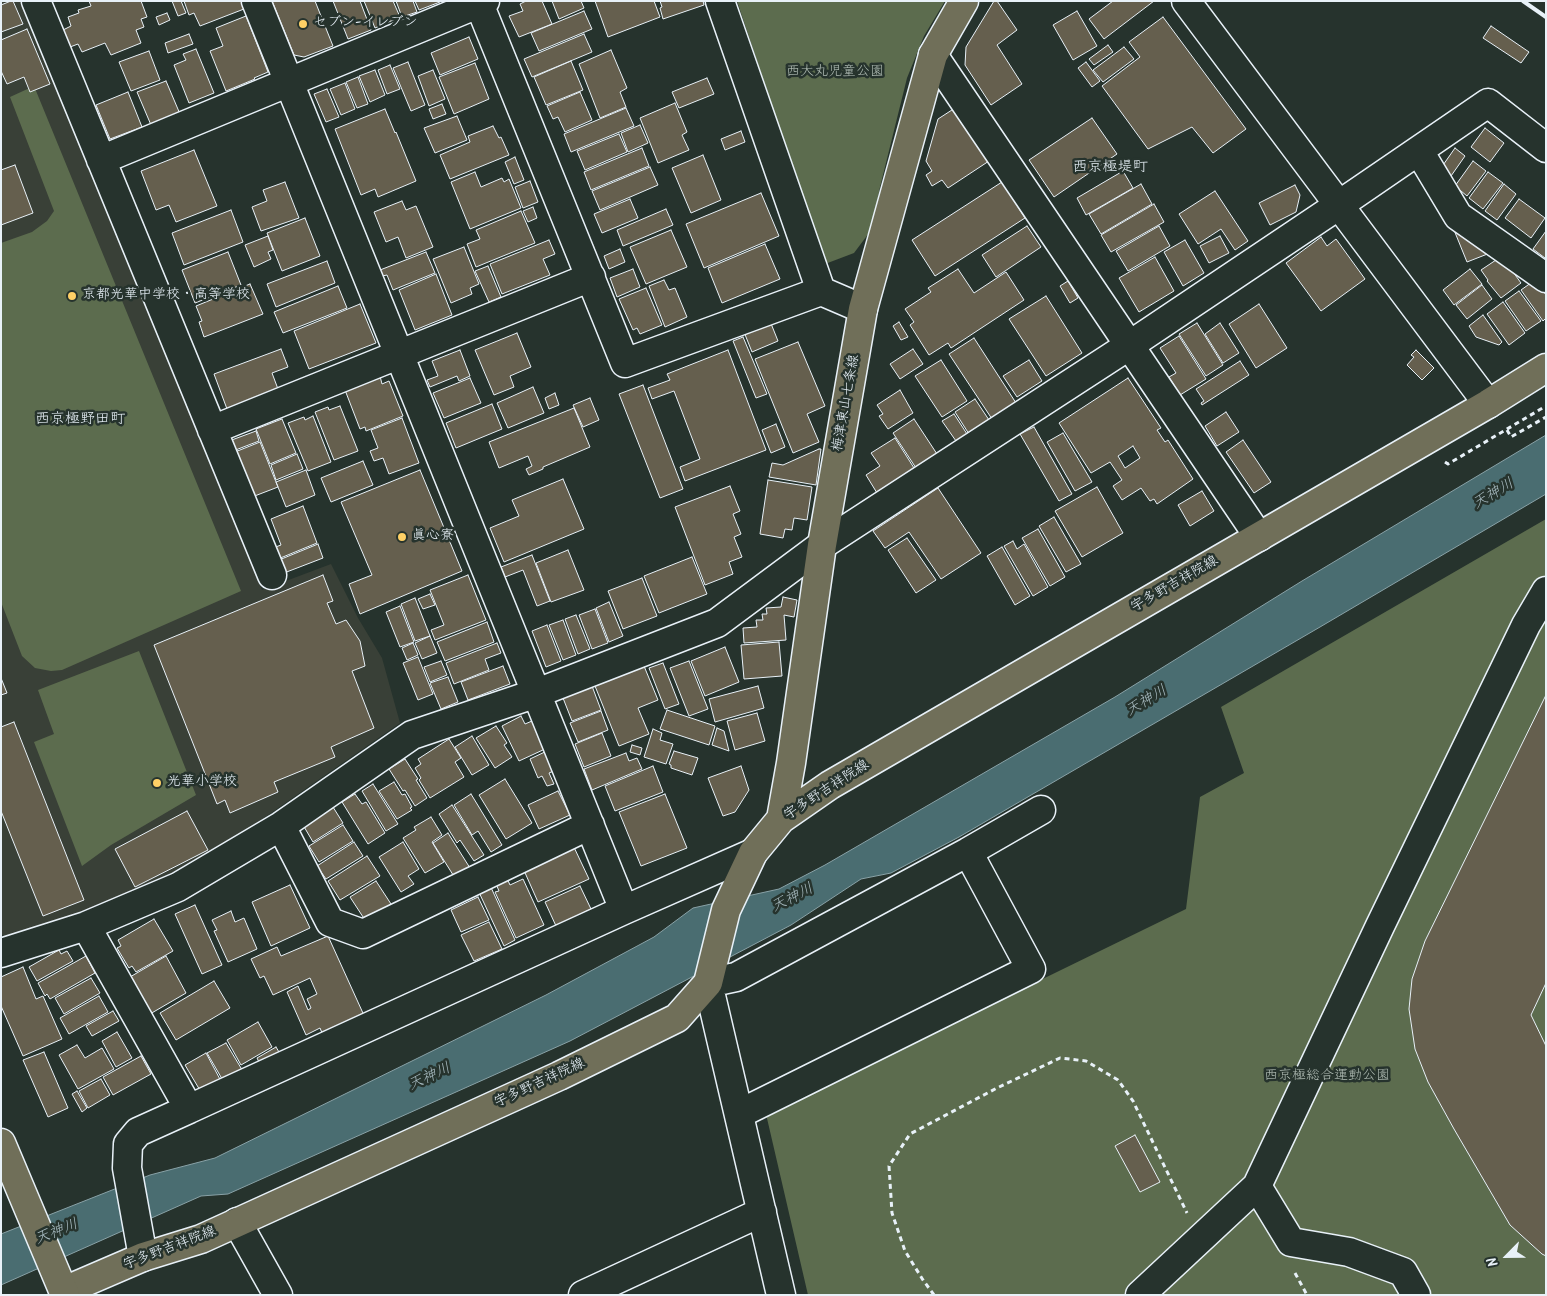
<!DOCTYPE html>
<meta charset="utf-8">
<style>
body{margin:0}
#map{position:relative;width:1547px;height:1296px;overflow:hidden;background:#26332d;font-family:Kalam,sans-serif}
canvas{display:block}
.frame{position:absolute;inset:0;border:2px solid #e8f1f8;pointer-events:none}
.north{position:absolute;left:1482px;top:1231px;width:50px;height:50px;-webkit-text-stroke:4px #26332d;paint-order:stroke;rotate:247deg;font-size:14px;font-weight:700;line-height:20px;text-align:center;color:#e8f1f8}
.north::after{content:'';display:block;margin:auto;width:18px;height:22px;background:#e8f1f8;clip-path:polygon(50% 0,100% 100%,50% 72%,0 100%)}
</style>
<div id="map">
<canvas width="1547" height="1296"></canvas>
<div class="frame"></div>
<div class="north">N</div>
</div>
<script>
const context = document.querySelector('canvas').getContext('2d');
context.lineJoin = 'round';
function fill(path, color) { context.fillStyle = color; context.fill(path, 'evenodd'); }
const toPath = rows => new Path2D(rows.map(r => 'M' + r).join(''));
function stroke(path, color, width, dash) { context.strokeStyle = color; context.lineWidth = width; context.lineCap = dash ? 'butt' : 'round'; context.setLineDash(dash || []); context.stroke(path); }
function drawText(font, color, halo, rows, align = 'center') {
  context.font = font + ' Kalam,"Klee One",sans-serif'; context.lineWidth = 5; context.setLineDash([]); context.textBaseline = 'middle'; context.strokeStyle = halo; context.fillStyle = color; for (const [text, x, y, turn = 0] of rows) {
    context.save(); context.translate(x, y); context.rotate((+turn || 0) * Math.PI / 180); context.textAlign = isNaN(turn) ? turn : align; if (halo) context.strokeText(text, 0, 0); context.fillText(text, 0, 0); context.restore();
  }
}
fill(toPath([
 [1,1,23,1,262,590,331,564,358,618,382,658,400,723,228,843,136,894,8,938,1,934]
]), '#394037');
fill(toPath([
 [737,1,945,1,924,36,907,78,880,187,872,229,854,253,825,264],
 [34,86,241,591,62,670,51,671,35,668,22,656,1,602,1,243,32,232,47,221,54,211,10,97],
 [1546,519,1546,1295,808,1295,766,1114,1186,909,1200,797,1244,773,1221,707],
 [139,651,196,795,111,845,82,866,34,742,54,734,38,690]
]), '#5c6c4e');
const water = toPath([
 [1546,435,1546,494,1320,627,959,837,891,873,861,879,791,925,570,1041,228,1194,201,1196,1,1285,1,1234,150,1175,215,1158,546,995,654,937,693,908,779,889,825,865,1115,697,1302,581,1546,435]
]);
fill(water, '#4a6d71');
stroke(water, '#89a2a7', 1);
const building = toPath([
 [11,1,13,1,23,24,1,32,1,5,11,1],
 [89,1,141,1,147,17,141,19,144,27,136,30,141,43,111,55,105,43,82,52,78,44,70,47,63,30,71,26,68,17,79,13,78,10,91,6,89,1],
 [172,1,181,1,186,13,178,16,172,1],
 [184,1,241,1,244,9,200,26,194,13,189,15,184,1],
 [272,1,315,1,333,46,304,57,294,55,272,1],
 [333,1,360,1,371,30,348,39,333,1],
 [364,1,393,1,400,17,375,28,364,1],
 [396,1,413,1,417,12,402,17,396,1],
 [415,1,439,1,440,2,419,10,415,1],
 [526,1,542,1,552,24,519,37,509,16,523,11,520,4,526,1],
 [552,1,581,1,584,8,559,19,552,1],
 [595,1,654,1,660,17,608,37,595,1],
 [660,1,703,1,704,5,663,19,660,8,662,7,660,1],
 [994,1,997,1,1017,30,997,45,1022,84,991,105,965,65,966,47,994,1],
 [1113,1,1154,1,1104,39,1089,19,1113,1],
 [584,11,592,29,539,51,531,33,584,11],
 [1077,11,1097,46,1073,60,1053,25,1077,11],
 [167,13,170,20,159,25,156,17,167,13],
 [246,16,268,72,254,78,255,79,226,91,210,51,223,46,216,28,246,16],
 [1163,17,1246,129,1213,153,1192,127,1148,149,1102,86,1140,57,1129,42,1163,17],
 [1491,26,1529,52,1521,63,1483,38,1491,26],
 [27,29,50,84,30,92,24,77,7,84,1,71,1,40,27,29],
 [189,34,193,44,168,53,165,43,189,34],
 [584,34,592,52,532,77,524,59,584,34],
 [469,37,478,59,440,75,431,53,469,37],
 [1108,45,1113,52,1094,65,1089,59,1108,45],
 [1124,47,1134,59,1103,82,1093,70,1124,47],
 [196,49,214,93,189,103,174,65,186,60,183,54,196,49],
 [611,50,627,88,620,92,626,107,600,118,579,64,611,50],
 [149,51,160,80,131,91,119,62,149,51],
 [571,61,583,90,546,105,534,77,571,61],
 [408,62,425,105,411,111,393,68,408,62],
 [1086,62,1100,81,1092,87,1078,68,1086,62],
 [475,63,489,99,454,114,439,77,475,63],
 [390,65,400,89,387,94,378,70,390,65],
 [375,70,385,95,370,102,359,76,375,70],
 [433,70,445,99,429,106,418,76,433,70],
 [358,77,368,104,357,108,346,82,358,77],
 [707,78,714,94,679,108,672,92,707,78],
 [166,81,180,114,151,125,137,92,166,81],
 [345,83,355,109,341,115,330,89,345,83],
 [327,89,339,117,326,122,314,94,327,89],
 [128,92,142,127,110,139,96,105,128,92],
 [580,92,592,120,565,132,558,117,553,119,547,106,580,92],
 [675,103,687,132,682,135,689,150,658,163,640,118,675,103],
 [442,104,446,114,433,119,429,109,442,104],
 [626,108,634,126,571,152,564,134,626,108],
 [955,108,989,161,948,188,942,180,932,186,926,175,932,171,926,161,938,119,955,108],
 [385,109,395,133,396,132,416,181,378,197,375,189,361,195,335,129,385,109],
 [457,116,467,140,435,153,424,128,457,116],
 [1092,118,1117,154,1054,197,1029,160,1092,118],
 [640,125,648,143,628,152,621,133,640,125],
 [493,126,499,138,501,137,509,155,450,179,440,155,470,142,468,136,493,126],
 [1485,128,1504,143,1490,162,1471,147,1485,128],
 [741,131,745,142,725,150,721,139,741,131],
 [619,134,627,152,585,170,577,151,619,134],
 [642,148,649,166,591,190,584,172,642,148],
 [1455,148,1465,156,1451,176,1441,168,1455,148],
 [194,150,217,206,176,222,169,205,156,210,141,171,194,150],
 [703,155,721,200,691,213,672,168,703,155],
 [515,157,524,180,514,184,505,162,515,157],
 [1473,161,1486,171,1467,196,1455,186,1473,161],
 [15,165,33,213,1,225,1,170,15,165],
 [650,167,658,185,600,210,592,191,650,167],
 [1123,171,1133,188,1086,215,1077,198,1123,171],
 [475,172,481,187,502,178,504,182,509,179,521,208,470,229,451,182,475,172],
 [1488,172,1503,183,1483,209,1469,198,1488,172],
 [530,181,538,202,523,208,515,187,530,181],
 [285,182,299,218,261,231,252,207,267,201,263,190,285,182],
 [1002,182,1025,218,935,276,912,240,1002,182],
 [1141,184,1152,204,1101,234,1089,214,1141,184],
 [1504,184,1516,194,1497,220,1485,211,1504,184],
 [1295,185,1300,195,1296,212,1270,225,1259,203,1295,185],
 [1215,191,1248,241,1235,250,1221,229,1198,244,1179,214,1215,191],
 [761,193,779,236,704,268,686,224,761,193],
 [630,199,638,218,602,233,594,214,630,199],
 [1519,199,1545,218,1531,238,1505,218,1519,199],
 [402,201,406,210,416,206,433,247,406,258,398,237,386,242,374,212,402,201],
 [1154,204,1164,222,1111,252,1101,235,1154,204],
 [533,207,537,218,528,222,523,211,533,207],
 [666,209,673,225,623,246,617,230,666,209],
 [231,210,243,242,184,265,172,233,231,210],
 [521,211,535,243,476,267,467,244,480,239,476,230,521,211],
 [305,218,320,256,282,271,267,233,305,218],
 [1027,226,1041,247,996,277,982,255,1027,226],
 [1159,226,1170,246,1128,271,1116,251,1159,226],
 [671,230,687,267,646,284,630,247,671,230],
 [1454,230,1490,253,1467,262,1454,230],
 [1546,231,1546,257,1545,258,1533,249,1546,231],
 [268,236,273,250,268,252,271,259,254,267,245,245,268,236],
 [1220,236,1229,253,1209,263,1200,246,1220,236],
 [1321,237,1327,246,1336,239,1365,279,1321,311,1286,263,1321,237],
 [549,240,555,254,543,259,550,275,502,294,490,264,549,240],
 [1185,240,1204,273,1183,286,1164,252,1185,240],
 [765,244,780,279,722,303,708,268,765,244],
 [464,247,479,284,470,288,472,294,451,303,433,259,464,247],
 [620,249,625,262,609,269,604,256,620,249],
 [228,252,241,285,195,303,182,270,228,252],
 [426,252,435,273,393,290,387,275,382,276,380,270,426,252],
 [1155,257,1174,291,1139,312,1119,278,1155,257],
 [1499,258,1505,267,1508,265,1521,283,1501,298,1487,281,1488,280,1481,270,1499,258],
 [327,261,335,283,276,307,267,284,327,261],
 [488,266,501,297,489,302,475,271,488,266],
 [633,269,640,287,617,297,610,278,633,269],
 [958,269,974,293,1006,272,1024,300,951,348,948,343,929,355,910,325,914,322,905,309,931,292,928,288,958,269],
 [1470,269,1482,284,1454,305,1443,290,1470,269],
 [436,274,452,315,415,330,399,290,436,274],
 [664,280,669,290,675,288,687,317,665,327,649,286,664,280],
 [1535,280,1546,295,1546,318,1543,321,1521,290,1535,280],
 [1068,281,1078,298,1070,303,1060,286,1068,281],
 [250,284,263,314,204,337,199,322,202,321,196,306,250,284],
 [1482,285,1492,299,1467,319,1456,305,1482,285],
 [338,286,347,308,283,333,274,312,338,286],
 [646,288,662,325,640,334,637,328,633,330,619,299,646,288],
 [1519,291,1541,321,1526,331,1505,301,1519,291],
 [1046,296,1082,353,1046,376,1009,319,1046,296],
 [1503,302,1525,333,1509,345,1487,314,1503,302],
 [360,304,376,343,309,369,294,331,360,304],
 [1259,304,1287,348,1256,368,1229,324,1259,304],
 [1483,315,1502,342,1499,345,1476,337,1469,326,1483,315],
 [770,321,778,341,752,352,744,332,770,321],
 [899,322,908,337,901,340,893,326,899,322],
 [1197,323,1223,365,1206,376,1179,334,1197,323],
 [1220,323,1239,353,1223,363,1205,334,1220,323],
 [517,333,531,367,510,376,514,387,494,395,475,350,517,333],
 [1179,336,1206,379,1180,395,1169,377,1176,373,1160,348,1179,336],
 [743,337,767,394,756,398,733,341,743,337],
 [974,338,1016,403,992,419,949,354,974,338],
 [798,342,825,406,807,414,819,442,793,453,755,359,798,342],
 [281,349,288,367,272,373,278,389,227,409,214,374,281,349],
 [913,349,923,364,900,379,890,364,913,349],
 [460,350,470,376,459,381,457,376,430,387,427,380,438,376,432,361,460,350],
 [728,350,766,450,685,481,680,467,700,459,674,391,652,399,648,388,670,380,667,374,728,350],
 [1416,350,1434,368,1422,380,1407,365,1414,357,1411,355,1416,350],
 [941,360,967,401,942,417,915,376,941,360],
 [1029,360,1042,381,1017,397,1003,376,1029,360],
 [1240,361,1249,375,1202,405,1201,403,1204,401,1196,389,1240,361],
 [380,376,382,384,389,381,403,416,366,431,365,427,360,429,345,390,380,376],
 [470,378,481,403,444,418,433,393,470,378],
 [1128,378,1161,428,1157,430,1165,442,1168,440,1193,479,1157,504,1154,499,1150,501,1141,488,1122,500,1113,486,1122,480,1110,462,1091,473,1059,423,1128,378],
 [1133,446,1140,458,1125,468,1118,456,1133,446],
 [643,385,683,489,660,498,619,394,643,385],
 [533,387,544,413,508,428,497,403,533,387],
 [900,390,913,413,888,429,879,416,883,414,877,405,900,390],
 [555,393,559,405,549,409,545,398,555,393],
 [590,398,599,420,583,427,573,405,590,398],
 [975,399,989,420,969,434,955,412,975,399],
 [492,404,502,429,456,448,446,423,492,404],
 [340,406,358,451,334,460,315,412,328,407,329,410,340,406],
 [574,408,590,447,543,467,543,469,529,475,526,469,532,466,528,456,499,468,489,442,574,408],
 [1226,412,1239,432,1217,446,1205,426,1226,412],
 [954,414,967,434,956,441,942,421,954,414],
 [313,416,331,462,308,471,288,423,304,417,305,420,313,416],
 [402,418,419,463,389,474,383,458,374,461,370,451,378,448,371,430,402,418],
 [282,419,296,453,270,464,256,429,282,419],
 [914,419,937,454,916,468,893,433,914,419],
 [776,424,785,447,771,453,762,430,776,424],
 [1034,427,1072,494,1059,501,1020,434,1034,427],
 [256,431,259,441,233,451,229,441,256,431],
 [1063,433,1092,482,1075,491,1047,442,1063,433],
 [895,438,914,468,877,493,866,475,880,466,871,453,895,438],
 [1243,440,1271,482,1254,493,1226,452,1243,440],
 [260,442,278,487,252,497,235,452,260,442],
 [819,449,821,449,816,485,769,477,772,463,783,465,819,449],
 [297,454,303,469,276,480,271,465,297,454],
 [363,461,373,485,331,502,321,478,363,461],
 [306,470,315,495,286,507,276,482,306,470],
 [420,470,462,571,360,614,349,584,372,575,341,502,420,470],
 [563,479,584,529,504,562,490,528,519,516,512,500,563,479],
 [768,480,812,487,807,520,794,518,792,530,785,529,783,538,760,534,768,480],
 [730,486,740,511,733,514,741,534,734,537,742,557,729,562,733,574,705,585,675,507,730,486],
 [1097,487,1123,533,1082,557,1055,511,1097,487],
 [938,488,981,553,941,579,909,532,885,548,873,531,938,488],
 [1202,491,1214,511,1190,526,1178,505,1202,491],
 [303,506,317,543,278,559,273,548,281,545,271,519,303,506],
 [1054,517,1081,564,1066,572,1039,526,1054,517],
 [1038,529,1065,577,1050,586,1022,538,1038,529],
 [907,538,936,580,916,593,888,550,907,538],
 [1013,541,1017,549,1024,544,1048,587,1033,596,1004,546,1013,541],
 [318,544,323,558,284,573,279,560,318,544],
 [1002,547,1030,596,1015,605,987,556,1002,547],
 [568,550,584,590,551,602,536,563,568,550],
 [532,555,550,601,537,606,523,570,505,577,501,567,532,555],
 [692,557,707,594,659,613,644,576,692,557],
 [323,575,333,601,327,603,336,624,346,620,360,641,365,666,352,671,374,728,331,747,335,757,274,782,278,792,230,813,225,800,217,804,154,645,323,575],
 [468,575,486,620,435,640,431,630,444,625,430,590,468,575],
 [642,578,657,616,623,629,608,591,642,578],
 [430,594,435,605,423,609,418,599,430,594],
 [783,597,797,600,794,617,784,615,786,640,744,643,743,628,757,627,756,620,763,620,762,614,767,614,766,608,781,607,783,597],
 [415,598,430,636,415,641,401,604,415,598],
 [609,602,623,636,609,642,596,608,609,602],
 [400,606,414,642,400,647,386,612,400,606],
 [595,609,608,643,592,649,579,615,595,609],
 [576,615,590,649,578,654,565,619,576,615],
 [563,620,576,655,563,660,549,625,563,620],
 [487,622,494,642,445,661,437,642,487,622],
 [547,625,561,661,546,667,532,631,547,625],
 [430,636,437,653,422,659,415,643,430,636],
 [779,642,782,676,744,679,741,645,779,642],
 [413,643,418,655,407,660,402,648,413,643],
 [497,643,501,653,485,659,489,670,454,684,446,663,497,643],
 [725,647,739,682,705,696,691,661,725,647],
 [418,657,433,694,418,700,403,663,418,657],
 [441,661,447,675,430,682,424,667,441,661],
 [689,661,708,709,689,716,670,668,689,661],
 [663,663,679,704,665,709,649,668,663,663],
 [503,666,510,684,468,700,461,682,503,666],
 [644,666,658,700,638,708,649,734,619,746,595,686,644,666],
 [448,677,458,702,441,709,430,683,448,677],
 [1,678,7,693,1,695,1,678],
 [592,686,601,710,572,721,563,698,592,686],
 [758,686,764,708,715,722,709,699,758,686],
 [1546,695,1546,983,1531,1015,1546,1046,1546,1256,1542,1254,1510,1225,1454,1129,1428,1082,1415,1049,1409,1009,1412,979,1425,941,1546,695],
 [667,710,715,726,709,745,660,729,667,710],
 [601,711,608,730,578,742,570,723,601,711],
 [757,713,765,741,735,750,727,721,757,713],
 [521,716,525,724,532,721,545,749,519,761,502,726,521,716],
 [14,722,84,900,43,916,1,811,1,727,14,722],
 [496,726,507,743,504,745,512,757,495,768,476,738,496,726],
 [717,728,724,731,729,751,712,745,717,728],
 [653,729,662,733,660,740,673,744,666,764,644,757,653,729],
 [602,733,611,756,584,767,575,744,602,733],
 [472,736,489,765,472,775,455,747,472,736],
 [449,739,461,758,455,762,464,777,430,798,419,780,421,778,415,768,421,764,418,759,449,739],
 [632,745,642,748,640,755,630,752,632,745],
 [549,750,558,769,549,773,554,784,547,786,542,776,538,778,530,759,549,750],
 [674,751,698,758,692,775,671,768,671,765,669,764,674,751],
 [626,753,629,761,637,758,642,769,592,790,584,769,626,753],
 [405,759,418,779,416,780,427,798,415,806,405,790,403,791,389,769,405,759],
 [653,766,663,792,615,811,605,786,653,766],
 [741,766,749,790,735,812,723,816,708,778,741,766],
 [505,779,532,823,506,839,479,795,505,779],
 [394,782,402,795,405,794,412,807,410,808,412,810,397,819,379,791,394,782],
 [373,784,398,824,386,831,362,791,373,784],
 [558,791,570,815,539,829,528,805,558,791],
 [355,794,362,804,366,802,385,833,368,844,342,802,355,794],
 [471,794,502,845,491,852,478,831,472,835,454,805,471,794],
 [665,794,687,848,641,866,619,812,665,794],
 [452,805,484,855,474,861,460,840,457,843,439,814,452,805],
 [333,807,343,823,313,842,303,825,333,807],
 [187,811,208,850,135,887,115,849,187,811],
 [431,817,442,835,432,842,444,862,425,873,403,838,416,830,414,827,431,817],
 [343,825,353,841,319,862,309,846,343,825],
 [448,833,470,868,455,878,433,843,448,833],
 [354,842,363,856,326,879,317,866,354,842],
 [403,842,419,869,408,876,414,884,401,892,379,857,403,842],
 [572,843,589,879,538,902,522,866,572,843],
 [367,856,380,876,340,900,328,881,367,856],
 [505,874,510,885,523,879,544,925,516,938,495,892,499,891,494,879,505,874],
 [376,881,391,904,365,920,350,897,376,881],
 [489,883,515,940,504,946,477,888,489,883],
 [290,885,310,928,271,946,252,902,290,885],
 [580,886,591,909,556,926,545,902,580,886],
 [478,897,489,920,461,932,451,910,478,897],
 [195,905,222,965,202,974,175,914,195,905],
 [231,911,235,922,244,918,257,949,228,962,214,931,217,930,212,920,231,911],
 [154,919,173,951,136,972,132,966,129,968,117,948,121,946,118,940,154,919],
 [489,922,502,949,474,961,461,935,489,922],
 [328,936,367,1022,325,1040,320,1028,306,1035,287,992,298,986,308,1010,311,1008,307,999,317,994,310,978,273,995,264,976,260,978,251,959,277,947,281,956,328,936],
 [59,950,61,954,67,951,73,961,37,981,29,967,59,950],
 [86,956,95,973,50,999,47,994,45,996,38,983,86,956],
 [166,956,186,993,150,1014,130,977,166,956],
 [23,967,36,999,43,996,62,1039,23,1056,1,1006,1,977,23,967],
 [91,978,100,993,64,1014,55,998,91,978],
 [214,981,230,1008,176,1040,160,1013,214,981],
 [99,996,108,1012,69,1034,60,1018,99,996],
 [113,1011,119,1021,92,1036,86,1026,113,1011],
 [258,1022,272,1047,241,1065,227,1040,258,1022],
 [117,1032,132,1058,116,1067,102,1041,117,1032],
 [226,1043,244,1073,225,1084,207,1053,226,1043],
 [77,1045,85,1058,102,1048,114,1069,78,1089,59,1055,77,1045],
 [276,1047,282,1057,262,1068,257,1058,276,1047],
 [44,1052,68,1108,48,1117,23,1060,44,1052],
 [206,1053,222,1083,201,1092,185,1065,206,1053],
 [141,1056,151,1074,113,1095,103,1077,141,1056],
 [101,1079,110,1095,88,1108,79,1091,101,1079],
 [77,1091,87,1108,82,1112,72,1094,77,1091],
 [1135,1135,1160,1182,1140,1192,1115,1146,1135,1135]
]);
fill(building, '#655f4e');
stroke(building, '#e8f1f8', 1);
const minor = toPath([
 [36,1,272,575],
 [256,1,624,910],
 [478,1,625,363,821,291,863,309],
 [720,1,821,291],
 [1186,1,1488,404],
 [933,55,1259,537],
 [1419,151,1458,216,1546,278],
 [101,160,485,1],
 [212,430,591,277],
 [281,826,330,922,363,934,590,825],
 [86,926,189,1109,624,910,753,853],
 [1,953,86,926,178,887,281,826,412,735,537,693,717,623,822,545,1130,345,1339,205,1488,103,1546,148],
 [739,1114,1031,969,968,852],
 [1257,1186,1291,1242,1349,1252,1403,1272,1416,1295],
 [237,1222,278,1295],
 [143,1257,127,1168,128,1144,138,1132,189,1109],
 [583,1295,762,1212],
 [781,1295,708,983,736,977,968,852,1041,810],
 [1140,1295,1257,1186,1380,926,1526,625,1546,591]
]);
const major = toPath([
 [781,819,791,763,822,545,863,309,933,55,964,1],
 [64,1291,143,1257,201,1239,559,1076,677,1018,708,983,726,910,753,853,781,819,830,785,1488,404,1546,368]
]);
const highway = toPath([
 [1,1143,65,1295]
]);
stroke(minor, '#e8f1f8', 31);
stroke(major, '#e8f1f8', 31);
stroke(highway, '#e8f1f8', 31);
stroke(toPath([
 [1507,430,1511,437,1546,417],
 [1445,462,1448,464,1546,406],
 [1295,1273,1307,1295],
 [934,1295,923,1280,905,1251,892,1213,889,1166,910,1134,997,1088,1060,1058,1086,1061,1118,1080,1133,1101,1187,1213]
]), '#e8f1f8', 3, [5, 4]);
stroke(minor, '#26332d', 28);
stroke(major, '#706f59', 28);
stroke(highway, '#706f59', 28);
stroke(toPath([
 [1523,1,1546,17]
]), '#e8f1f8', 4);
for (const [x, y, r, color] of [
 [303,24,5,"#ffd166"],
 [72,296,5,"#ffd166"],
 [402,537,5,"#ffd166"],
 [157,783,5,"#ffd166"]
]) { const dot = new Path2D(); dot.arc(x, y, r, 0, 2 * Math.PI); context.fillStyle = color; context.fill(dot); stroke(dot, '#26332d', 2); }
drawText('14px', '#e8f1f8', '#26332d', [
 ["セブン-イレブン",313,24],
 ["京都光華中学校・高等学校",82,296],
 ["眞心寮",412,537],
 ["光華小学校",167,783]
], 'left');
drawText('14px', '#b0bcb4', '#26332d', [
 ["西大丸児童公園",835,73],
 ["西京極総合運動公園",1327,1077]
]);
drawText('14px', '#e8f1f8', '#26332d', [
 ["梅津東山七条線",847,403,-80],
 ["宇多野吉祥院線",1175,585,-30],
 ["宇多野吉祥院線",827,791,-33],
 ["宇多野吉祥院線",540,1084,-25],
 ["宇多野吉祥院線",170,1249,-21]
]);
drawText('15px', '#e8f1f8', '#26332d', [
 ["西京極堤町",1110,168],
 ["西京極野田町",80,420]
]);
drawText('italic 15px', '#a9bcc2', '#26332d', [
 ["天神川",1494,495,-31],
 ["天神川",1147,702,-31],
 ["天神川",793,899,-27],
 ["天神川",430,1078,-25],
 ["天神川",57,1233,-22]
]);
</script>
